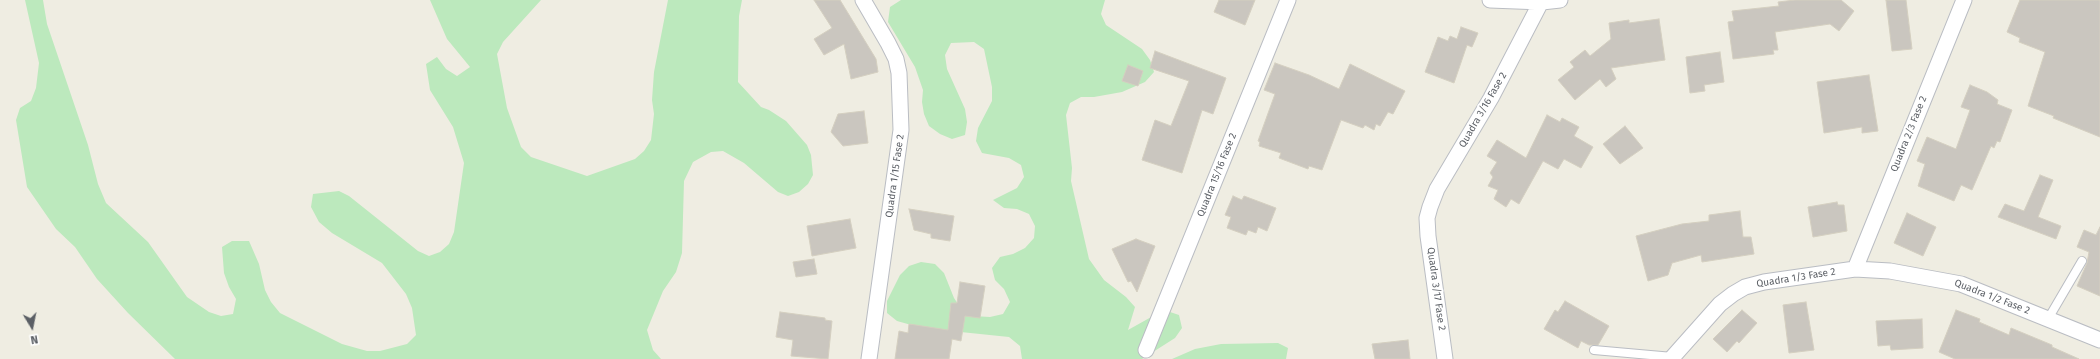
<!DOCTYPE html>
<style>
body{margin:0}
#map{position:relative;width:2100px;height:359px;overflow:hidden;background:#efede2;font-family:"Fira Sans",sans-serif}
canvas{display:block}
.north{position:absolute;left:12px;top:307px;width:40px;height:40px;-webkit-text-stroke:3px #fff;paint-order:stroke;rotate:170deg;font-size:11px;font-weight:700;line-height:16px;text-align:center;color:#5b5f65}
.north::after{content:'';display:block;margin:auto;width:14px;height:18px;background:#5b5f65;clip-path:polygon(50% 0,100% 100%,50% 72%,0 100%)}
</style>
<div id="map">
<canvas width="2100" height="359"></canvas>
<div class="north">N</div>
</div>
<script>
const context = document.querySelector('canvas').getContext('2d');
context.lineJoin = 'round';
function fill(path, color) { context.fillStyle = color; context.fill(path, 'evenodd'); }
const toPath = rows => new Path2D(rows.map(r => 'M' + r).join(''));
function stroke(path, color, width, dash) { context.strokeStyle = color; context.lineWidth = width; context.lineCap = dash ? 'butt' : 'round'; context.setLineDash(dash || []); context.stroke(path); }
function drawText(font, color, halo, rows, align = 'center') {
  context.font = font + ' "Fira Sans",sans-serif'; context.lineWidth = 4; context.setLineDash([]); context.textBaseline = 'middle'; context.strokeStyle = halo; context.fillStyle = color; for (const [text, x, y, turn = 0] of rows) {
    context.save(); context.translate(x, y); context.rotate((+turn || 0) * Math.PI / 180); context.textAlign = isNaN(turn) ? turn : align; if (halo) context.strokeText(text, 0, 0); context.fillText(text, 0, 0); context.restore();
  }
}
fill(toPath([
 [25,0,43,0,47,24,88,145,98,184,106,203,148,242,187,297,209,312,221,316,233,314,236,299,229,287,224,273,222,247,232,241,249,241,259,264,265,290,271,302,280,313,342,344,367,351,380,351,407,344,416,335,412,308,406,294,382,263,332,233,319,222,311,207,313,194,339,191,349,196,418,251,429,256,440,252,449,244,454,232,464,163,453,127,430,90,426,64,437,57,446,69,457,76,470,67,447,39,430,0,541,0,503,42,497,54,507,108,521,147,531,157,587,176,635,159,644,151,651,140,654,114,652,100,654,72,668,0,742,0,739,16,738,82,761,107,769,110,786,121,807,145,811,155,813,175,808,184,799,192,788,196,778,192,744,163,723,151,711,152,693,162,684,181,682,253,676,272,663,291,647,330,653,350,661,359,175,359,128,313,97,279,75,247,56,229,27,187,16,120,20,108,31,101,36,88,39,63],
 [901,0,1105,0,1101,14,1106,25,1142,49,1150,60,1154,72,1145,82,1122,92,1094,97,1081,97,1070,103,1066,115,1072,168,1071,181,1089,259,1104,280,1126,297,1135,307,1128,330,1153,316,1167,311,1179,315,1182,328,1175,338,1142,359,1022,359,1020,346,1009,337,922,328,897,321,887,313,887,301,900,275,909,266,921,262,935,264,944,273,954,298,962,310,973,316,990,317,1003,314,1010,302,1004,289,995,280,992,268,1000,257,1013,254,1025,248,1034,238,1035,226,1029,214,1017,209,1004,208,993,200,1017,188,1024,177,1021,165,1009,158,982,153,976,141,978,128,992,101,992,87,984,49,974,42,951,43,945,55,947,69,965,109,967,122,965,135,952,139,940,134,929,126,924,114,922,102,923,90,915,67,888,22,890,7],
 [1278,343,1288,348,1286,359,1172,359,1195,349,1221,344]
]), '#bce9bd');
const building = toPath([
 [814,0,840,0,876,59,878,72,851,79,844,44,824,55,814,39,832,28,814,0],
 [1219,0,1255,0,1245,25,1214,12,1219,0],
 [1795,0,1841,0,1854,11,1839,31,1830,24,1775,32,1778,50,1773,50,1774,54,1733,59,1728,22,1734,21,1732,11,1779,6,1778,2,1795,0],
 [1886,0,1906,0,1912,49,1892,51,1886,0],
 [2020,0,2100,0,2100,137,2053,118,2054,116,2028,106,2045,52,2019,42,2020,38,2007,32,2020,0],
 [1659,19,1665,60,1611,68,1616,79,1606,87,1600,79,1575,100,1558,80,1574,67,1570,62,1585,50,1590,56,1611,39,1609,23,1629,20,1629,23,1659,19],
 [1461,27,1478,33,1472,47,1467,45,1454,83,1425,72,1438,37,1448,41,1450,36,1457,39,1461,27],
 [1155,51,1226,78,1213,114,1202,110,1182,173,1142,160,1155,120,1171,126,1189,81,1150,68,1155,51],
 [1720,52,1724,82,1704,85,1705,91,1690,93,1686,57,1720,52],
 [1275,63,1309,75,1339,89,1350,64,1405,91,1393,114,1388,112,1380,126,1376,124,1374,130,1365,125,1363,128,1341,120,1322,170,1309,166,1308,169,1279,158,1281,153,1259,146,1260,142,1258,141,1275,94,1264,90,1275,63],
 [1128,65,1143,71,1138,86,1122,81,1128,65],
 [1869,75,1878,131,1862,133,1862,127,1824,133,1817,82,1869,75],
 [1970,85,1987,92,1998,100,1997,104,2012,110,2000,142,1997,141,1994,148,1991,146,1972,190,1961,185,1954,201,1918,186,1925,164,1917,161,1927,137,1956,149,1970,110,1961,107,1970,85],
 [864,111,868,143,843,146,831,132,838,114,864,111],
 [1547,115,1560,122,1562,118,1579,127,1574,136,1593,147,1581,168,1564,159,1558,169,1543,161,1519,204,1511,199,1506,207,1494,199,1498,190,1488,186,1493,177,1490,173,1497,162,1487,156,1497,140,1526,158,1547,115],
 [1625,126,1643,148,1620,164,1603,144,1625,126],
 [2040,175,2053,180,2038,217,2061,226,2056,239,1998,217,2005,204,2024,211,2040,175],
 [1233,196,1242,200,1244,196,1276,208,1267,231,1258,227,1256,233,1248,230,1246,235,1227,228,1231,217,1225,215,1233,196],
 [1837,202,1838,205,1844,205,1847,231,1813,237,1808,207,1837,202],
 [909,209,954,216,950,241,931,238,931,234,914,230,909,209],
 [1740,211,1743,237,1751,237,1754,254,1702,262,1701,255,1672,263,1668,275,1648,281,1636,236,1682,224,1709,221,1709,215,1740,211],
 [1907,213,1936,227,1923,256,1894,243,1907,213],
 [850,219,856,248,812,256,807,226,850,219],
 [2100,227,2100,296,2077,286,2087,263,2089,252,2077,247,2084,230,2096,235,2100,227],
 [1136,239,1155,246,1137,292,1131,281,1128,282,1112,249,1136,239],
 [814,259,817,274,796,277,793,262,814,259],
 [960,282,985,286,980,318,965,316,961,341,952,339,949,359,895,359,899,331,908,333,909,324,948,330,951,303,957,303,960,282],
 [1565,301,1609,326,1598,345,1589,345,1581,341,1578,348,1544,329,1555,310,1558,312,1565,301],
 [1806,302,1814,350,1789,353,1783,305,1806,302],
 [1742,310,1757,323,1739,343,1737,341,1727,352,1713,339,1742,310],
 [1956,310,1980,319,1979,322,2009,335,2011,328,2052,345,2052,347,2079,359,1955,359,1939,352,1956,310],
 [780,312,825,318,825,320,832,321,828,359,791,356,793,340,776,337,780,312],
 [1922,319,1923,348,1891,350,1890,345,1878,346,1876,321,1922,319],
 [1408,340,1410,359,1375,359,1372,344,1408,340]
]);
fill(building, '#cac6bf');
stroke(building, '#d4cfc0', 1);
const lane = toPath([
 [2048,319,2082,261],
 [1594,350,1673,357]
]);
const street = toPath([
 [863,0,888,43,896,59,899,73,901,130,869,359],
 [1490,0,1542,2,1560,0],
 [1855,269,1964,0],
 [1146,350,1288,0],
 [1445,359,1428,236,1427,218,1430,207,1437,189,1491,98,1542,0],
 [1671,359,1720,304,1733,294,1745,287,1764,282,1855,269,1890,271,1961,284,2100,340]
]);
stroke(lane, '#babdc3', 10);
stroke(street, '#babdc3', 17);
stroke(lane, '#fff', 8);
stroke(street, '#fff', 15);
drawText('10px', '#5b5f65', '#fff', [
 ["Quadra 3/16 Fase 2",1483,110,-60],
 ["Quadra 2/3 Fase 2",1909,134,-68],
 ["Quadra 15/16 Fase 2",1217,175,-68],
 ["Quadra 1/15 Fase 2",895,176,-82],
 ["Quadra 1/3 Fase 2",1796,278,-9],
 ["Quadra 3/17 Fase 2",1436,289,82],
 ["Quadra 1/2 Fase 2",1992,297,21]
]);
</script>
